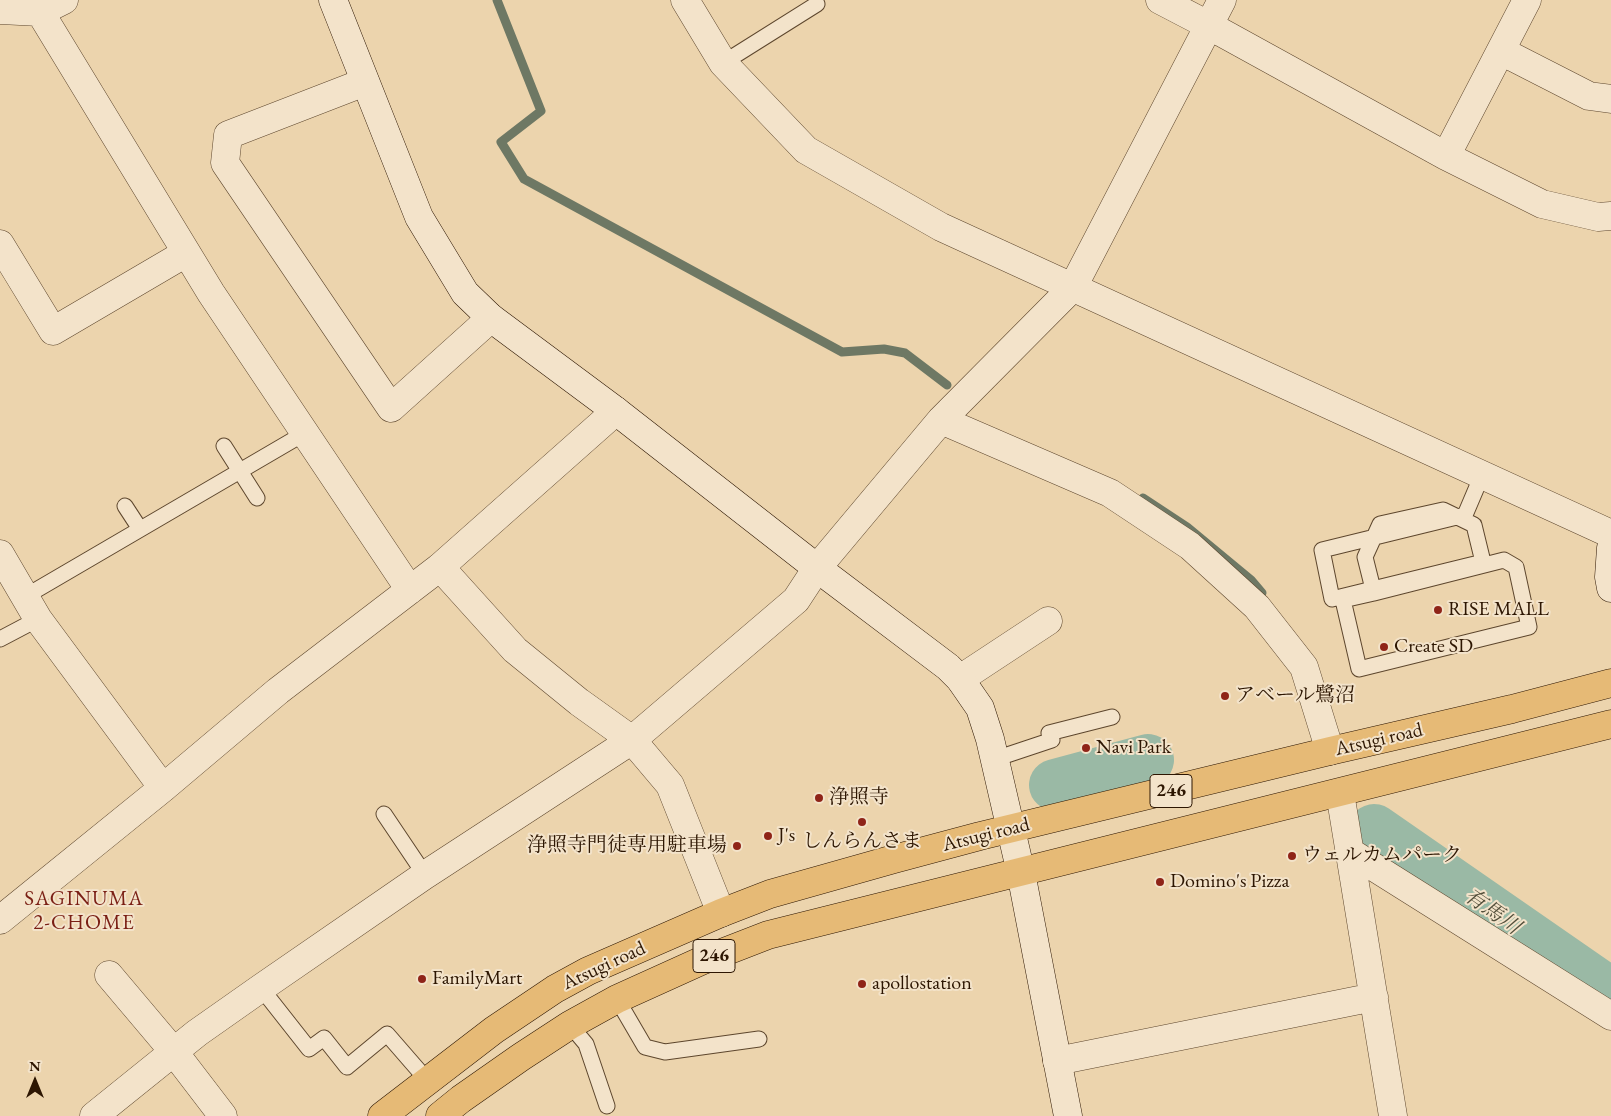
<!DOCTYPE html>
<meta charset="utf-8">
<style>
body{margin:0}
#map{position:relative;width:1611px;height:1116px;overflow:hidden;background:#ecd4ad;font-family:"EB Garamond",serif}
canvas{display:block}
.north{position:absolute;left:10px;top:1056px;width:50px;height:50px;-webkit-text-stroke:4px #f3e3ca;paint-order:stroke;rotate:0deg;font-size:14px;font-weight:700;line-height:20px;text-align:center;color:#2d1602}
.north::after{content:'';display:block;margin:auto;width:18px;height:22px;background:#2d1602;clip-path:polygon(50% 0,100% 100%,50% 72%,0 100%)}
</style>
<div id="map">
<canvas width="1611" height="1116"></canvas>
<div class="north">N</div>
</div>
<script>
const context = document.querySelector('canvas').getContext('2d');
context.lineJoin = 'round';
const toPath = rows => new Path2D(rows.map(r => 'M' + r).join(''));
function stroke(path, color, width, dash) { context.strokeStyle = color; context.lineWidth = width; context.lineCap = dash ? 'butt' : 'round'; context.setLineDash(dash || []); context.stroke(path); }
function drawText(font, color, halo, rows, align = 'center') {
  context.font = font + ' "EB Garamond","Noto Serif JP",serif'; context.lineWidth = 4; context.setLineDash([]); context.textBaseline = 'middle'; context.strokeStyle = halo; context.fillStyle = color; for (const [text, x, y, turn = 0] of rows) {
    context.save(); context.translate(x, y); context.rotate((+turn || 0) * Math.PI / 180); context.textAlign = isNaN(turn) ? turn : align; if (halo) context.strokeText(text, 0, 0); context.fillText(text, 0, 0); context.restore();
  }
}
stroke(toPath([
 [497,0,541,111,501,142,524,179,842,352,884,349,905,353,947,385],
 [1143,498,1187,527,1251,580,1262,593]
]), '#6e7864', 9);
stroke(toPath([
 [1055,785,1148,760],
 [1374,830,1611,994]
]), '#9ab9a5', 52);
const lane = toPath([
 [723,63,817,4],
 [224,446,257,498],
 [125,506,140,529],
 [1374,593,1343,600,1359,669,1529,627,1516,567,1504,560,1374,593,1365,557,1380,524,1443,510,1474,525,1483,562,1332,599,1322,550,1465,515,1482,475],
 [26,596,305,433],
 [0,639,38,619],
 [995,759,1052,740,1049,733,1112,717],
 [384,814,425,875],
 [261,988,309,1049,324,1038,347,1067,387,1034,427,1080],
 [617,999,645,1047,665,1052,759,1039],
 [570,1025,586,1044,607,1106]
]);
const street = toPath([
 [685,0,723,63,806,150,941,227,1611,534],
 [1160,0,1208,25,1446,156,1542,204,1598,217,1611,216],
 [0,10,40,12,64,0],
 [40,12,211,293,410,590],
 [1501,51,1589,96,1611,99],
 [365,82,228,135,225,163,391,408,491,318],
 [1446,156,1527,0],
 [0,244,53,331,186,253],
 [941,420,1110,493,1190,546,1257,607,1304,667,1330,751],
 [0,554,38,619,163,788],
 [440,567,515,650,579,702,632,740,796,600,817,568,941,420,1073,287,1222,0],
 [960,679,1048,621],
 [1340,793,1393,1116],
 [1350,852,1611,1016],
 [0,920,163,788,278,691,440,567,616,411],
 [109,975,174,1052,223,1116],
 [1057,1061,1374,997],
 [94,1116,197,1033,261,988,425,875,632,740,670,785,721,913]
]);
const secondary = toPath([
 [333,0,419,217,465,293,491,318,616,411,817,568,948,667,960,679,980,708,990,739,1021,873,1068,1116],
 [1611,548,1609,577,1611,588]
]);
const highway = toPath([
 [382,1116,494,1030,555,989,588,971,721,913,770,894,894,859,980,836,1330,751,1512,709,1611,683],
 [440,1116,461,1099,521,1057,570,1025,617,999,701,961,768,935,1611,724]
]);
stroke(lane, '#5d462d', 17);
stroke(street, '#5d462d', 29);
stroke(secondary, '#2d1602', 29);
stroke(highway, '#2d1602', 29);
stroke(lane, '#f3e3ca', 15);
stroke(street, '#f3e3ca', 28);
stroke(secondary, '#f3e3ca', 28);
stroke(highway, '#e6ba76', 28);
for (const [x, y, r, color] of [
 [1438,610,5,"#8f2418"],
 [1384,647,5,"#8f2418"],
 [1225,696,5,"#8f2418"],
 [1086,748,5,"#8f2418"],
 [819,798,5,"#8f2418"],
 [862,822,5,"#8f2418"],
 [768,836,5,"#8f2418"],
 [737,846,5,"#8f2418"],
 [1292,856,5,"#8f2418"],
 [1160,882,5,"#8f2418"],
 [422,979,5,"#8f2418"],
 [862,984,5,"#8f2418"]
]) { const dot = new Path2D(); dot.arc(x, y, r, 0, 2 * Math.PI); context.fillStyle = color; context.fill(dot); stroke(dot, '#f3e3ca', 2); }
for (const [x, y, w] of [
 [1171,791,42],
 [714,956,42]
]) { const box = new Path2D(); box.roundRect(x - w / 2, y - 16.5, w, 33, 4); context.fillStyle = '#f3e3ca'; context.fill(box); stroke(box, '#2d1602', 1); }
drawText('bold 19px', '#2d1602', null, [
 ["246",1171,791],
 ["246",714,956]
]);
drawText('20px', '#2d1602', '#f3e3ca', [
 ["RISE MALL",1448,610],
 ["Create SD",1394,647],
 ["アベール鷺沼",1235,696],
 ["Navi Park",1096,748],
 ["浄照寺",829,798],
 ["J's",778,836],
 ["しんらんさま",862,842,"center"],
 ["浄照寺門徒専用駐車場",727,846,"right"],
 ["ウェルカムパーク",1302,856],
 ["Domino's Pizza",1170,882],
 ["FamilyMart",432,979],
 ["apollostation",872,984]
], 'left');
drawText('20px', '#2d1602', '#f3e3ca', [
 ["Atsugi road",1379,740,-13],
 ["Atsugi road",986,835,-14],
 ["Atsugi road",604,966,-25]
]);
context.letterSpacing = '1px';
drawText('21px', '#7a1f14', '#f3e3ca', [
 ["SAGINUMA",84,899],
 ["2-CHOME",84,923]
]);
context.letterSpacing = '0px';
drawText('italic 21px', '#534f3b', '#f3e3ca', [
 ["有馬川",1492,912,35]
]);
</script>
